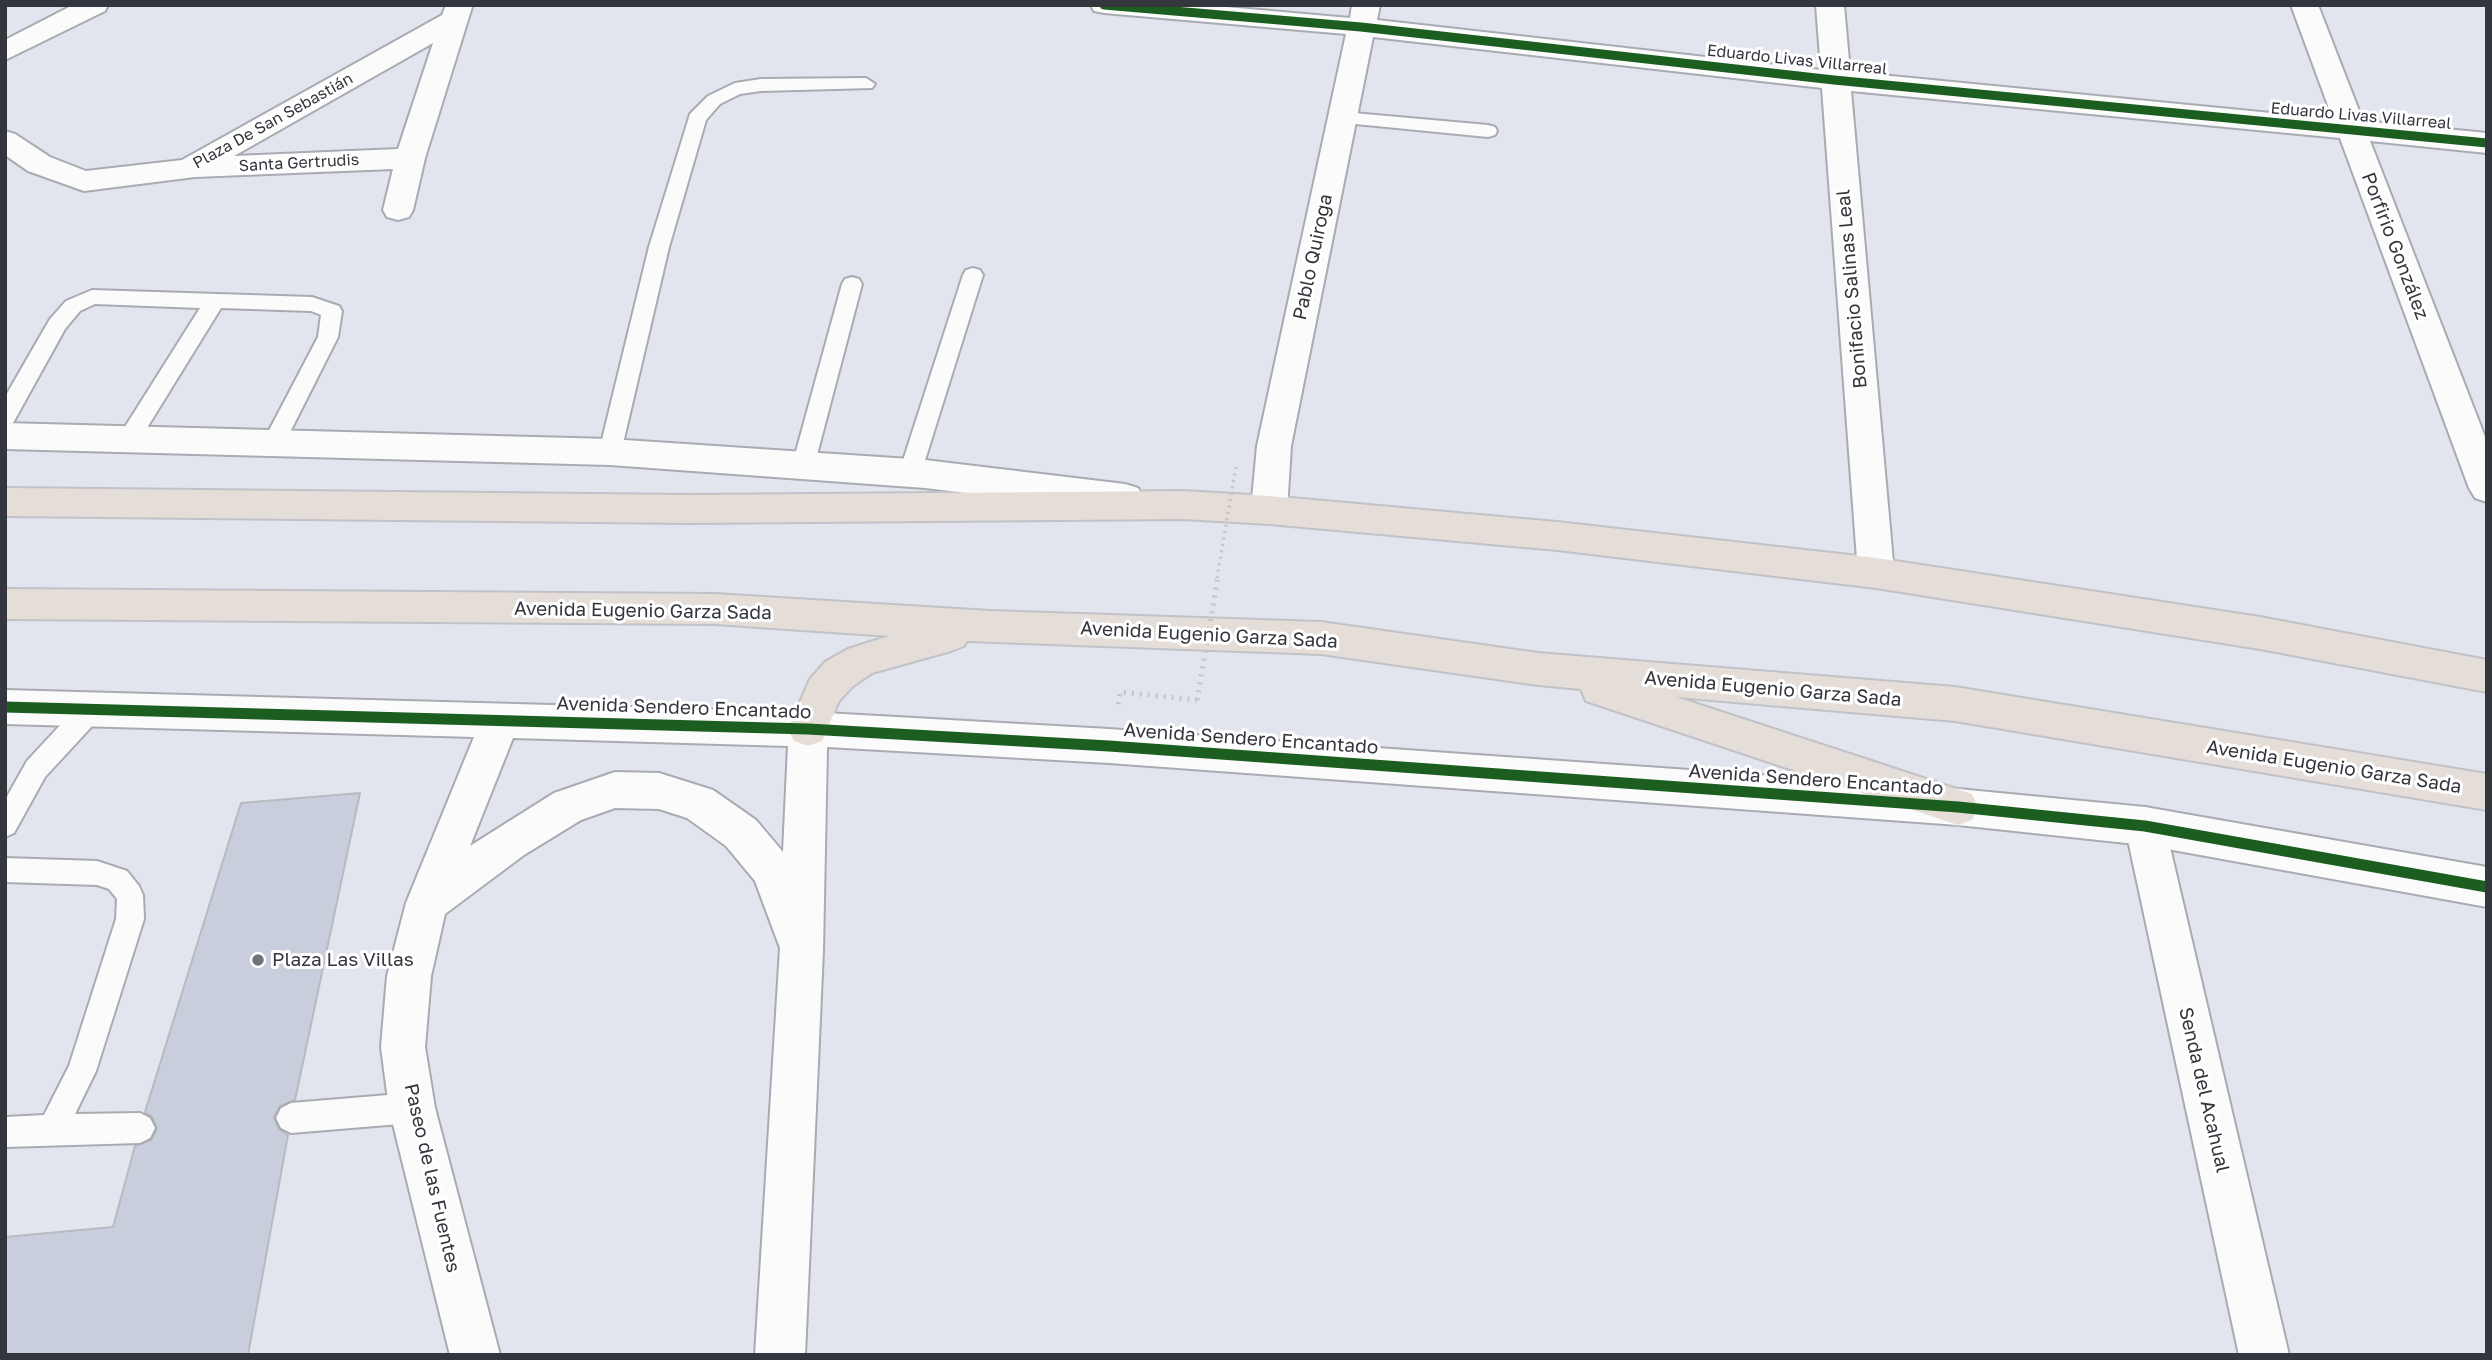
<!DOCTYPE html>
<meta charset="utf-8">
<style>
body{margin:0}
#map{position:relative;width:2492px;height:1360px;overflow:hidden;background:#e2e5ee;font-family:"Golos Text",sans-serif}
canvas{display:block}
.frame{position:absolute;inset:0;border:7px solid #34363d;pointer-events:none}
</style>
<div id="map">
<canvas width="2492" height="1360"></canvas>
<div class="frame"></div>
</div>
<script>
const context = document.querySelector('canvas').getContext('2d');
context.lineJoin = 'round';
function fill(path, color) { context.fillStyle = color; context.fill(path, 'evenodd'); }
const toPath = rows => new Path2D(rows.map(r => 'M' + r).join(''));
function stroke(path, color, width, dash) { context.strokeStyle = color; context.lineWidth = width; context.lineCap = dash ? 'butt' : 'round'; context.setLineDash(dash || []); context.stroke(path); }
function drawText(font, color, halo, rows, align = 'center') {
  context.font = font + ' "Golos Text",sans-serif'; context.lineWidth = 6; context.setLineDash([]); context.textBaseline = 'middle'; context.strokeStyle = halo; context.fillStyle = color; for (const [text, x, y, turn = 0] of rows) {
    context.save(); context.translate(x, y); context.rotate((+turn || 0) * Math.PI / 180); context.textAlign = isNaN(turn) ? turn : align; if (halo) context.strokeText(text, 0, 0); context.fillText(text, 0, 0); context.restore();
  }
}
const building = toPath([
 [360,793,295,1100,280,1106,274,1117,279,1129,288,1135,248,1355,5,1355,5,1237,113,1227,135,1146,151,1140,157,1129,152,1117,145,1112,241,803,360,793]
]);
fill(building, '#c9cedc');
stroke(building, '#b8bac1', 2);
const lane = toPath([
 [866,78,875,84,872,88,761,91,740,94,720,104,706,120,669,247,621,452,618,458,610,461,602,458,599,452,649,247,690,114,708,96,735,83,761,79,866,78],
 [1342,112,1488,125,1495,127,1497,131,1495,135,1488,137,1335,122,1333,118,1335,114,1342,112],
 [973,268,980,270,983,275,921,473,918,479,910,482,902,479,899,473,963,275,966,270,973,268],
 [852,277,859,279,862,284,814,466,811,472,803,475,795,472,792,466,842,284,845,279,852,277],
 [92,290,312,297,339,306,342,311,338,337,282,448,274,450,266,448,263,442,318,337,321,315,311,311,221,308,137,444,129,446,121,444,118,438,200,308,95,304,80,311,65,329,13,423,5,425,5,397,50,319,66,301,92,290],
 [101,700,110,703,113,711,110,719,94,724,45,777,14,833,5,837,5,800,27,761,77,707,101,700],
 [5,858,97,861,127,871,139,886,143,895,144,919,96,1071,75,1114,140,1113,150,1118,155,1128,150,1138,140,1143,5,1147,5,1117,44,1115,69,1066,116,919,117,899,109,889,97,885,5,882,5,858],
 [412,1093,422,1098,427,1108,422,1118,412,1123,291,1133,281,1128,276,1118,281,1108,291,1103,412,1093]
]);
const street = toPath([
 [446,5,472,7,425,158,413,210,409,217,398,220,387,217,383,210,393,169,195,177,84,191,28,171,5,155,5,131,15,134,50,157,86,171,182,160,442,15,446,5],
 [433,43,398,149,234,156,433,43],
 [1091,5,1204,5,1350,18,1352,5,1380,5,1377,20,1821,70,1816,5,1844,5,1850,72,2333,119,2291,5,2318,5,2363,121,2487,133,2487,153,2370,141,2487,442,2487,502,2475,498,2469,488,2340,138,1851,91,1894,573,1889,584,1876,588,1863,584,1858,573,1822,88,1373,37,1291,446,1287,510,1282,520,1269,524,1256,520,1251,510,1257,446,1346,34,1104,13,1094,11,1091,5],
 [2145,807,2159,813,2165,826,2289,1355,2239,1355,2125,826,2131,813,2145,807]
]);
const secondary = toPath([
 [73,5,108,5,105,11,5,60,5,40,73,5],
 [5,423,610,439,925,460,1125,484,1138,488,1143,498,1138,508,1125,512,925,488,610,465,5,449,5,423],
 [5,690,808,712,1109,729,1958,789,2145,807,2487,867,2487,907,2145,845,1958,825,1109,763,827,747,823,951,805,1355,755,1355,780,948,755,881,726,846,687,818,659,809,615,808,581,820,524,855,445,914,431,976,425,1047,435,1108,500,1355,450,1355,389,1108,381,1047,387,976,406,903,474,737,5,724,5,690],
 [513,738,788,746,783,852,756,820,713,790,659,773,615,772,554,793,470,846,513,738]
]);
const highway = toPath([
 [5,488,690,495,1183,491,1269,496,1557,522,1876,558,2260,617,2487,660,2487,692,2260,649,1876,588,1557,550,1269,524,1183,519,690,523,5,516,5,488],
 [5,589,715,594,990,611,1321,622,1538,653,1955,687,2487,774,2487,810,1955,721,1676,697,1972,794,1978,807,1972,820,1958,825,1586,701,1581,689,1538,685,1321,654,967,641,964,646,951,651,872,673,853,686,839,701,822,741,808,746,794,741,788,729,810,679,825,662,848,649,889,636,715,624,5,619,5,589]
]);
stroke(lane, '#a9abb2', 4);
stroke(street, '#a9abb2', 4);
stroke(secondary, '#a9abb2', 4);
stroke(highway, '#c1c2c7', 4);
stroke(toPath([
 [1118,704,1120,692,1197,700]
]), '#c3c5c8', 5, [2, 6]);
fill(lane, '#fbfbfc');
fill(street, '#fbfbfc');
fill(secondary, '#fbfbfc');
fill(highway, '#e5ded8');
stroke(toPath([
 [1217,578,1236,466]
]), '#c3c5c8', 3.5, [2, 4.5]);
stroke(toPath([
 [1197,700,1218,576]
]), '#c3c5c8', 5, [2, 6]);
stroke(toPath([
 [1104,5,1361,27,1834,80,2487,143]
]), '#1b5e20', 9);
stroke(toPath([
 [5,707,808,729,1109,746,1958,807,2145,826,2487,887]
]), '#1b5e20', 11);
for (const [x, y, r, color] of [
 [258,960,7,"#71737b"]
]) { const dot = new Path2D(); dot.arc(x, y, r, 0, 2 * Math.PI); context.fillStyle = color; context.fill(dot); stroke(dot, '#fff', 2.5); }
drawText('16px', '#34363d', '#fff', [
 ["Eduardo Livas Villarreal",1797,60,6],
 ["Eduardo Livas Villarreal",2361,116,5],
 ["Plaza De San Sebastián",273,121,-29],
 ["Santa Gertrudis",299,163,-3]
]);
drawText('19px', '#34363d', '#fff', [
 ["Porfirio González",2395,246,69],
 ["Pablo Quiroga",1313,257,-78],
 ["Bonifacio Salinas Leal",1852,289,-95],
 ["Avenida Eugenio Garza Sada",643,611,1],
 ["Avenida Eugenio Garza Sada",1209,635,3],
 ["Avenida Eugenio Garza Sada",1773,689,5],
 ["Avenida Sendero Encantado",684,708,2],
 ["Avenida Sendero Encantado",1251,739,4],
 ["Avenida Eugenio Garza Sada",2334,767,9],
 ["Avenida Sendero Encantado",1816,780,4],
 ["Senda del Acahual",2204,1090,77],
 ["Paseo de las Fuentes",432,1178,77]
]);
drawText('19px', '#34363d', '#fff', [
 ["Plaza Las Villas",272,960]
], 'left');
</script>
